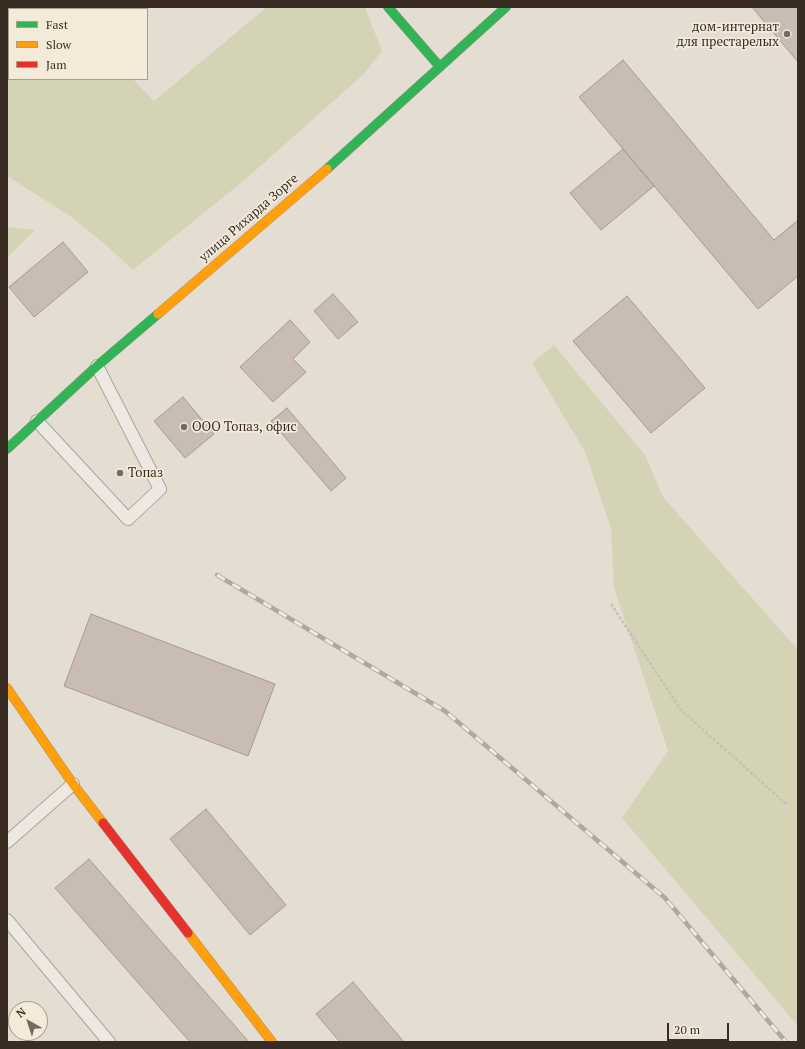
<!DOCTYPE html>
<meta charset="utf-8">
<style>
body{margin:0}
#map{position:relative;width:805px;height:1049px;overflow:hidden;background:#e4ded2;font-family:"PT Serif",serif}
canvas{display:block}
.frame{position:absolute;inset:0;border:8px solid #392c22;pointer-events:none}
.legend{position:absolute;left:8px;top:8px;width:140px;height:72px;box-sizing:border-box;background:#f4ead9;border:1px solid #a99e90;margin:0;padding:5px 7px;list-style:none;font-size:12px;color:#392c22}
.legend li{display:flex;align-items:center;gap:8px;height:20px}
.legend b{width:20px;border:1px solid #a99e90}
.north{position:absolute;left:8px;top:1001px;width:40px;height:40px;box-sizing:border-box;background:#f4ead9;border:1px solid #a99e90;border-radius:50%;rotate:321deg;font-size:11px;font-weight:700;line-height:16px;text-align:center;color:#392c22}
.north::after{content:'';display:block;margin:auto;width:14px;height:18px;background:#756a60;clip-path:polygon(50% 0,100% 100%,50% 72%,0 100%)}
.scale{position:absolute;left:667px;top:1023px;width:62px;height:18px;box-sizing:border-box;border:2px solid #392c22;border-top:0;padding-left:5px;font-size:12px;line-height:14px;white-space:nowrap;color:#392c22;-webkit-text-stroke:3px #f4ead9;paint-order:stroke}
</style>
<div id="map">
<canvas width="805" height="1049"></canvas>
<div class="frame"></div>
<ul class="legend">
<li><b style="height:5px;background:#30b455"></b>Fast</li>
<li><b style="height:5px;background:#ff9f0a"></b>Slow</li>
<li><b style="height:5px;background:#e5322d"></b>Jam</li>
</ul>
<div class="north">N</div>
<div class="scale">20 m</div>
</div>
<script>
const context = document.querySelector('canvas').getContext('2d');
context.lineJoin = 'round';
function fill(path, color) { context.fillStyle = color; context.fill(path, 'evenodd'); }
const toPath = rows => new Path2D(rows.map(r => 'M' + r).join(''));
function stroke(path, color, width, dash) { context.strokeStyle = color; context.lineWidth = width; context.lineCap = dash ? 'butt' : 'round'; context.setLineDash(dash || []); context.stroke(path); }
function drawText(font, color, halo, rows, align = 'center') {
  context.font = font + ' "PT Serif",serif'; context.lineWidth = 3.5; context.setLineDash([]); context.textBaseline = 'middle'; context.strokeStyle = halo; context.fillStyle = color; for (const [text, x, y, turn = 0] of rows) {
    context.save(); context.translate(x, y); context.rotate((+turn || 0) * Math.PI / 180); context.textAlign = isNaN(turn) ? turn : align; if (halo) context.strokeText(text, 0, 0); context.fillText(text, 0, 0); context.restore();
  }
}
fill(toPath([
 [7,7,64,7,65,9,9,9,9,79,133,79,154,101,267,7,365,7,382,51,364,74,247,178,133,270,108,247,70,216,7,176],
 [7,227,35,230,7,258],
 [554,345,645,455,663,497,798,650,798,1026,622,818,668,751,614,588,611,528,585,452,532,363]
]), '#d4d3b6');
const building = toPath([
 [752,7,798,7,798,62,752,7],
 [623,60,774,240,797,221,798,223,798,276,758,309,579,97,623,60],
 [623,149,654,186,601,230,570,193,623,149],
 [63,242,88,272,34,317,9,287,63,242],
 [333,294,358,322,338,339,314,311,333,294],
 [627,296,705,388,651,433,573,341,627,296],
 [290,320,310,342,293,359,306,372,273,402,240,367,290,320],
 [183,397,214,434,185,458,154,421,183,397],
 [287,408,346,478,331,491,271,421,287,408],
 [91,614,275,684,248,756,64,686,91,614],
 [206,809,286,905,250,935,170,839,206,809],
 [89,859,249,1042,190,1042,55,888,89,859],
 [353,982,404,1042,340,1042,316,1014,353,982]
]);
fill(building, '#c8bcb3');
stroke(building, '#a59a91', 1);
const lane = toPath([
 [37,421,128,519,160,489,97,366],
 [7,842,73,784],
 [7,920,109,1042]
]);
const fast = toPath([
 [388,7,440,67],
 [327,169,506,7],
 [7,449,97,366,158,314]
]);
const slow = toPath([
 [158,314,327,169],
 [7,688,73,784,103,823],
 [188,933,272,1042]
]);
const jam = toPath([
 [103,823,188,933]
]);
stroke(lane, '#aaa39a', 14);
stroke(fast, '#9a938a', 10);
stroke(slow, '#9a938a', 10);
stroke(jam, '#9a938a', 10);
stroke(toPath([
 [611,604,681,710,786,804]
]), '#c5c0b9', 2.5, [3, 2]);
stroke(lane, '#ede9e2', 12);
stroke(fast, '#30b455', 9);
stroke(slow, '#ff9f0a', 9);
stroke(jam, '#e5322d', 9);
const rail = toPath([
 [217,575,445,711,665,898,786,1042]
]);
stroke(rail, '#ada8a2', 4.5);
stroke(rail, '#f4ead9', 3, [9]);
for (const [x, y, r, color] of [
 [787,34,4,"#756a60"],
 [184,427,4,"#756a60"],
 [120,473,4,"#756a60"]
]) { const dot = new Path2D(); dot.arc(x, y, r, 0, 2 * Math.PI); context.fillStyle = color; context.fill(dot); stroke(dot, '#f4ead9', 1.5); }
drawText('13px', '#392c22', '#f4ead9', [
 ["дом-интернат",779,27,"right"],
 ["для престарелых",779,42,"right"],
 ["ООО Топаз, офис",192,427],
 ["Топаз",128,473]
], 'left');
drawText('13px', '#392c22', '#f4ead9', [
 ["улица Рихарда Зорге",249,218,-41]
]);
</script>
